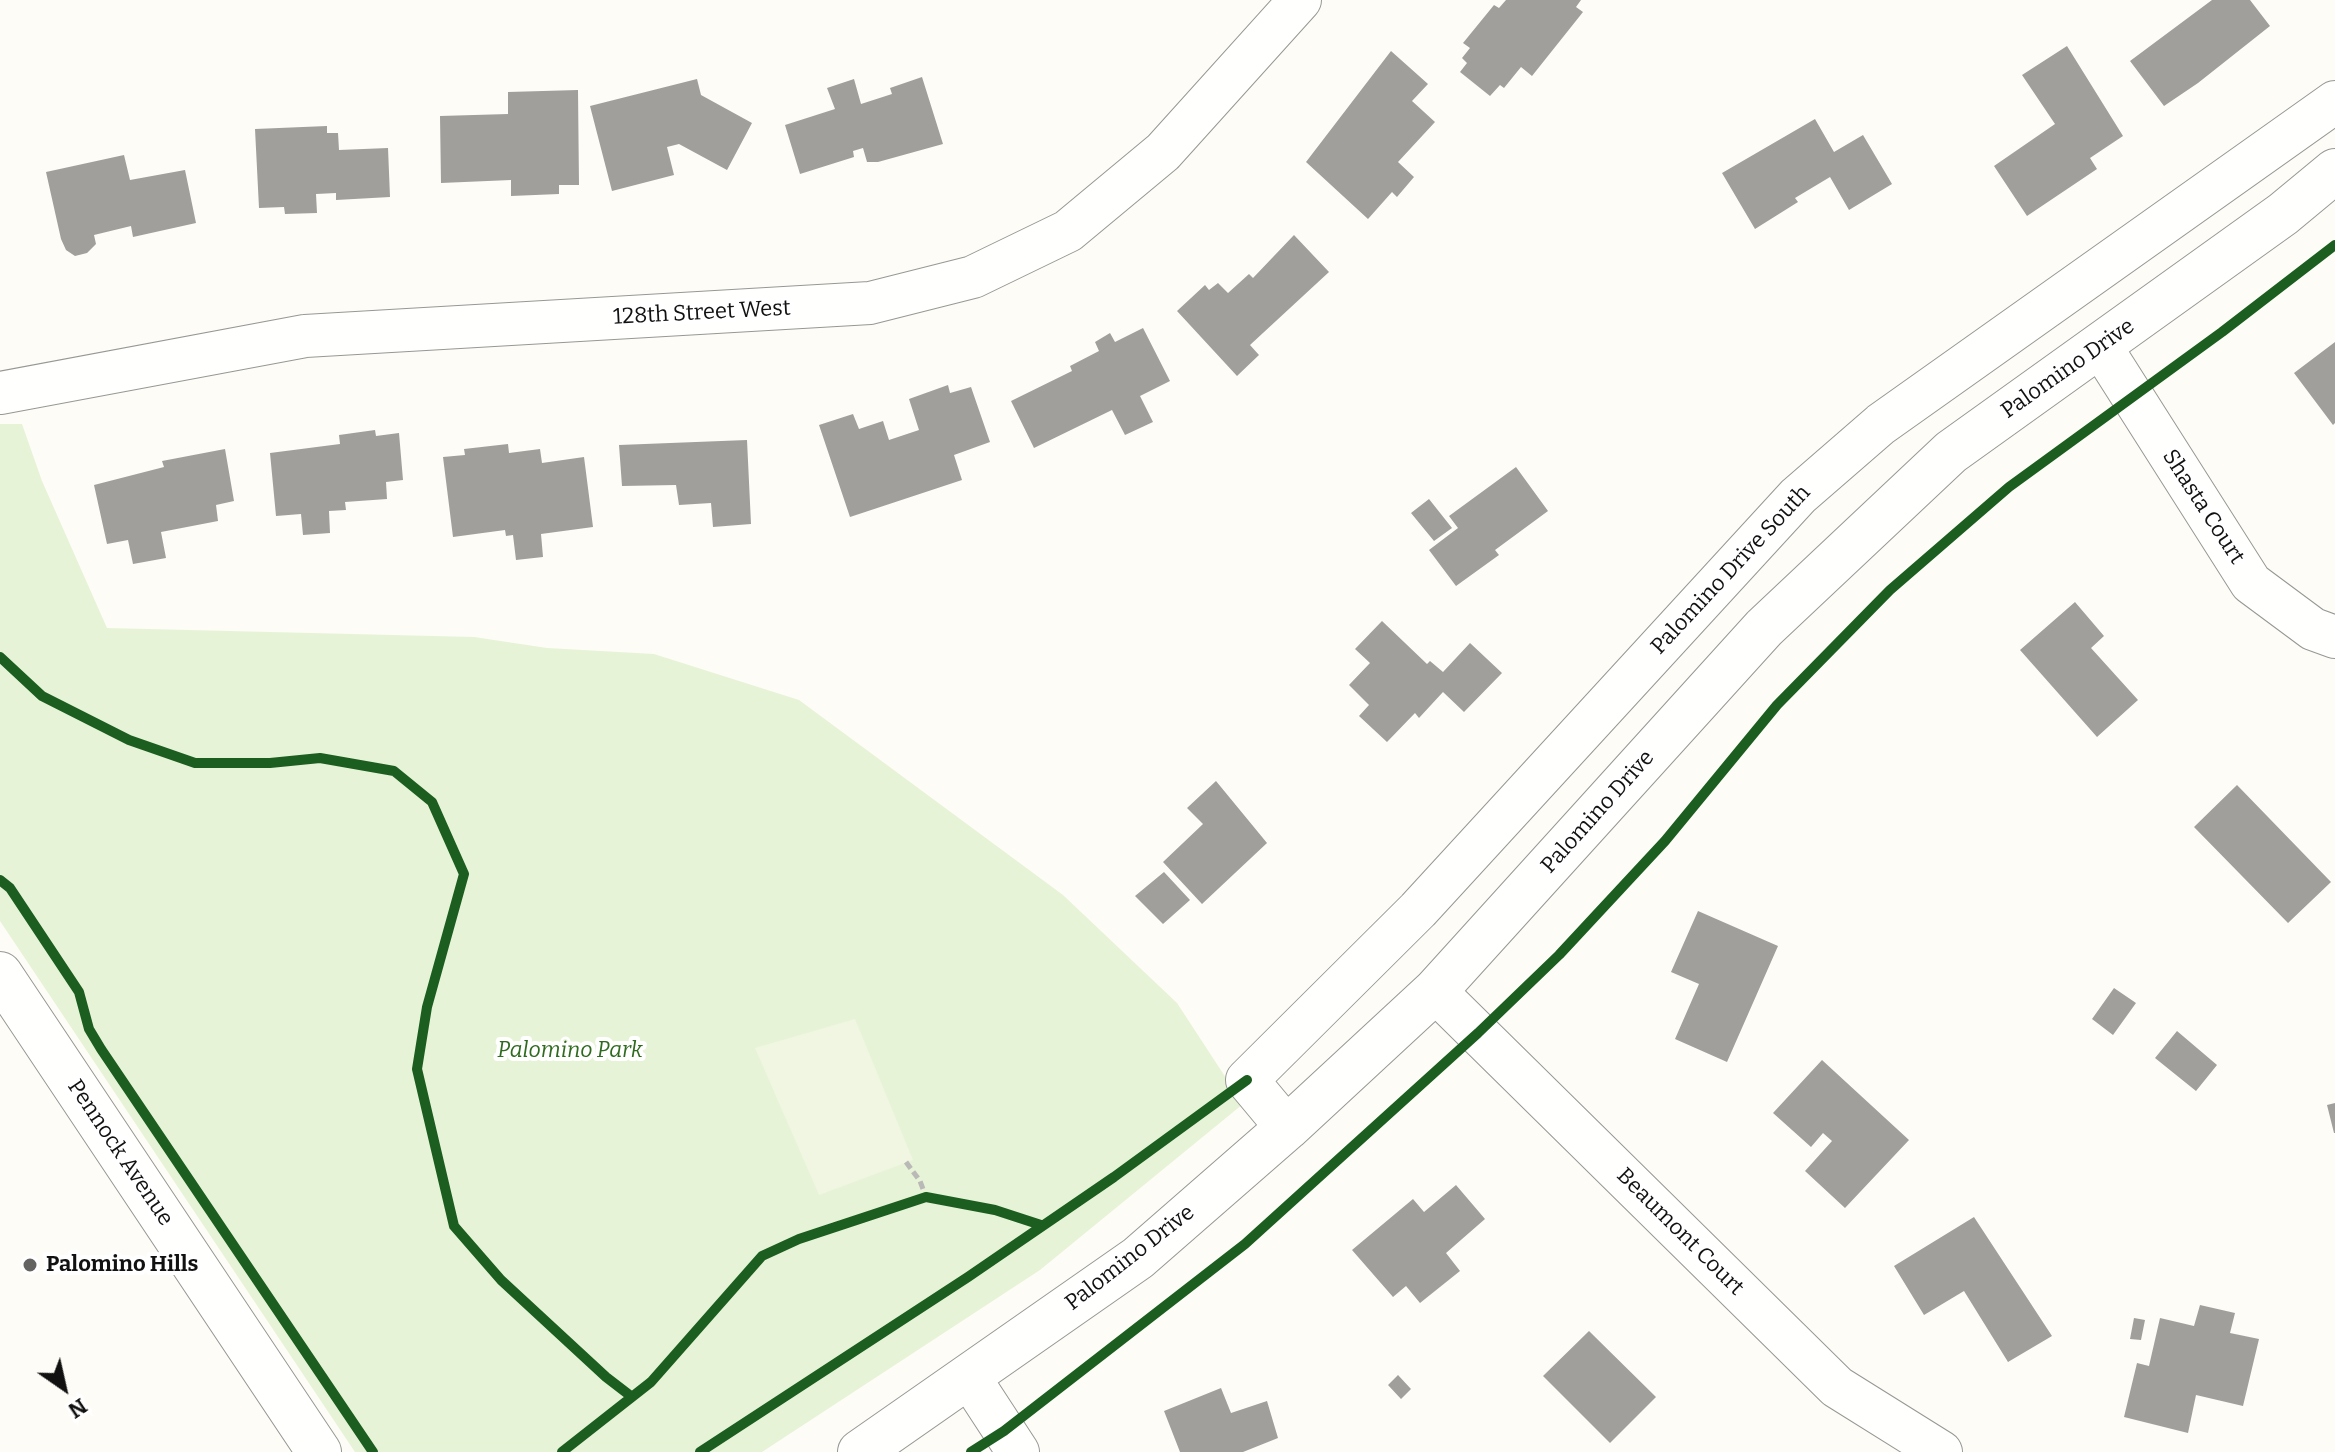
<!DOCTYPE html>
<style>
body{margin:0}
#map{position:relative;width:2335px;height:1452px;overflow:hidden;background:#fdfcf7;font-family:Bitter,serif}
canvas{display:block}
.north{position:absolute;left:24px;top:1348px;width:80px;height:80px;-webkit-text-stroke:6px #fff;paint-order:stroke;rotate:146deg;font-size:22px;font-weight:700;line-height:32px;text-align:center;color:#111}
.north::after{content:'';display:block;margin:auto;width:28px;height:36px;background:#111;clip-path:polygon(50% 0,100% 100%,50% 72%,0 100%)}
</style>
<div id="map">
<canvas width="2335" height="1452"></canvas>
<div class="north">N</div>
</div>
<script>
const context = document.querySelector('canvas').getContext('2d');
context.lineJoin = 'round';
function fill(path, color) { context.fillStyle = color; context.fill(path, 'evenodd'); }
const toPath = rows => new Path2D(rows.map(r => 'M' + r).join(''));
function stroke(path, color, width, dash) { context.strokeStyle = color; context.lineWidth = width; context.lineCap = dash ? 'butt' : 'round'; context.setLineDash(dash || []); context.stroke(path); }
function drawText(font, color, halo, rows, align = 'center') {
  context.font = font + ' Bitter,serif'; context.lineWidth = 8; context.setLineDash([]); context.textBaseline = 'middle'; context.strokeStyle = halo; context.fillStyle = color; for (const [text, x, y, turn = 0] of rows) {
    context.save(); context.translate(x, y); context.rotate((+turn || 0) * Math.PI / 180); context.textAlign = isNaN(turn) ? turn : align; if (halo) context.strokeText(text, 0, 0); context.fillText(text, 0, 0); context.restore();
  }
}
fill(toPath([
 [0,424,22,424,42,481,107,628,474,637,547,648,654,654,799,700,1063,895,1177,1003,1243,1104,1040,1270,762,1452,355,1452,0,921]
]), '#e7f3d7');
fill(toPath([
 [855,1019,913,1160,819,1195,755,1048]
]), '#f0f6e1');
fill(toPath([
 [1506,0,1581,0,1576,7,1583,12,1532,76,1521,67,1504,88,1500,85,1490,96,1460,72,1467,63,1462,58,1470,48,1463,43,1494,5,1499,8],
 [2212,0,2250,0,2270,26,2198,83,2164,106,2130,61],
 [2067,46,2123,136,2090,158,2097,169,2027,216,1994,166,2055,124,2022,75],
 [1391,51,1428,84,1412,101,1435,122,1398,162,1414,177,1397,197,1392,192,1368,219,1306,162],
 [922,77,943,144,878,162,867,162,863,148,853,151,854,157,800,174,785,125,835,109,827,88,854,79,861,104,892,94,890,88],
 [697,79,701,95,752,123,727,170,679,144,667,147,674,175,612,191,590,106],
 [578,90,579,185,559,185,559,194,511,196,511,180,441,183,440,116,508,114,508,92],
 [1815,119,1834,152,1863,135,1892,184,1849,210,1830,177,1795,198,1798,202,1755,229,1722,173],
 [327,126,327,133,338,133,339,150,388,148,390,197,336,200,336,193,316,194,317,213,285,214,284,207,259,208,255,129],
 [124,155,130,180,185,170,196,223,133,237,131,226,94,235,96,244,87,253,75,256,66,250,61,239,46,172],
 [1294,235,1329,272,1250,345,1259,355,1237,376,1177,311,1205,285,1209,290,1218,283,1228,293,1249,274,1253,278],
 [1143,328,1170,381,1140,396,1153,422,1125,435,1112,410,1034,448,1011,401,1072,371,1070,366,1099,351,1095,342,1110,333,1115,342],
 [2335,342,2335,423,2333,425,2294,373],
 [948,385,950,393,971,387,990,442,954,455,962,480,850,517,819,425,853,414,859,429,883,421,889,440,919,430,909,399],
 [375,430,376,436,399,433,403,480,386,482,387,499,345,502,346,510,329,511,330,533,303,535,301,514,276,516,270,453,340,444,339,435],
 [747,440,751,524,713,527,711,503,679,505,676,485,622,486,619,445],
 [508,444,509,453,540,449,542,463,584,457,593,527,541,534,543,557,516,560,513,535,506,536,505,530,453,537,443,457,465,455,464,449],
 [225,449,234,501,216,505,218,521,161,532,166,558,133,564,128,540,107,544,94,485,164,467,162,461],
 [1516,467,1548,511,1495,550,1499,555,1456,586,1429,550,1458,528,1449,516],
 [1429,499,1452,528,1434,541,1411,513],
 [2075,602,2104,636,2091,648,2138,700,2097,737,2020,650],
 [1382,621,1427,664,1430,661,1443,672,1470,643,1502,673,1464,712,1443,692,1419,718,1415,713,1387,742,1359,716,1369,705,1349,685,1370,663,1355,649],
 [1216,781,1267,843,1202,904,1163,862,1203,824,1187,808],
 [2237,785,2331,882,2288,923,2194,827],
 [1164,872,1190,900,1163,924,1135,896],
 [1698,911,1778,946,1727,1062,1675,1039,1699,984,1671,972],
 [2114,988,2136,1003,2113,1035,2092,1019],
 [2177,1031,2217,1065,2196,1091,2155,1058],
 [1822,1060,1909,1140,1845,1208,1805,1171,1832,1141,1823,1133,1811,1147,1773,1113],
 [2335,1103,2335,1133,2334,1133,2327,1105],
 [1456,1185,1485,1219,1446,1253,1460,1271,1420,1303,1406,1286,1393,1297,1352,1250,1413,1199,1424,1212],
 [1974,1217,2052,1336,2008,1362,1964,1291,1924,1315,1894,1266],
 [2200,1305,2235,1313,2230,1333,2259,1339,2243,1406,2196,1395,2188,1433,2124,1417,2137,1363,2149,1366,2160,1318,2194,1326],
 [2134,1318,2145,1320,2141,1340,2130,1339],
 [1589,1331,1656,1397,1610,1443,1543,1376],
 [1398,1375,1411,1389,1401,1399,1388,1385],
 [1221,1388,1231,1413,1267,1401,1278,1438,1243,1452,1180,1452,1164,1411]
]), '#a19f9c');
const minor = toPath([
 [2101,347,2251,583,2313,629,2335,637],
 [0,393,305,336,870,303,973,277,1068,231,1163,152,1300,0],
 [1435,991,1837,1387,1941,1452],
 [1287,1128,1247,1080,1418,910,1798,496,1881,424,2335,102],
 [969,1377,1018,1452]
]);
const tertiary = toPath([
 [0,974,319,1452],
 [860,1452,1138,1258,1287,1128,1435,991,1764,628,1951,452,2283,214,2335,171]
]);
stroke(minor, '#979795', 44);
stroke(tertiary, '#979795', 46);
stroke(toPath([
 [906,1162,920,1181,926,1197]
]), '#b9b9b8', 5, [8, 4]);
stroke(minor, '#fffffe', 42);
stroke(tertiary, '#fffffe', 44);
stroke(toPath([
 [0,657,42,696,129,740,195,763,270,763,320,758,394,771,432,802,464,874,427,1007,417,1069,454,1226,501,1280,606,1377,632,1397],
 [0,880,10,888,79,992,89,1029,101,1049,373,1452],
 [562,1452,651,1382,762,1256,799,1239,926,1197,995,1210,1041,1225],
 [700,1452,968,1277,1114,1177,1247,1080],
 [971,1452,1004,1431,1245,1244,1478,1033,1559,955,1665,841,1777,705,1890,590,2009,487,2222,332,2335,245]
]), '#1b5e20', 10);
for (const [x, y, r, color] of [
 [30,1265,8,"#646362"]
]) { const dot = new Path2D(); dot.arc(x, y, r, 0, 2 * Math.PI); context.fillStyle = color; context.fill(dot); stroke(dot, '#fff', 3); }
drawText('22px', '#111', '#fff', [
 ["128th Street West",702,313,-3],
 ["Palomino Drive",2068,369,-35],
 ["Shasta Court",2203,507,57],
 ["Palomino Drive South",1731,570,-47],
 ["Palomino Drive",1598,812,-48],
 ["Pennock Avenue",120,1153,56],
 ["Beaumont Court",1680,1232,45],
 ["Palomino Drive",1130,1258,-38]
]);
drawText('italic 22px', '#2f6b1f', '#fff', [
 ["Palomino Park",570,1051]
]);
drawText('bold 22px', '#111', '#fff', [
 ["Palomino Hills",46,1265]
], 'left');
</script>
